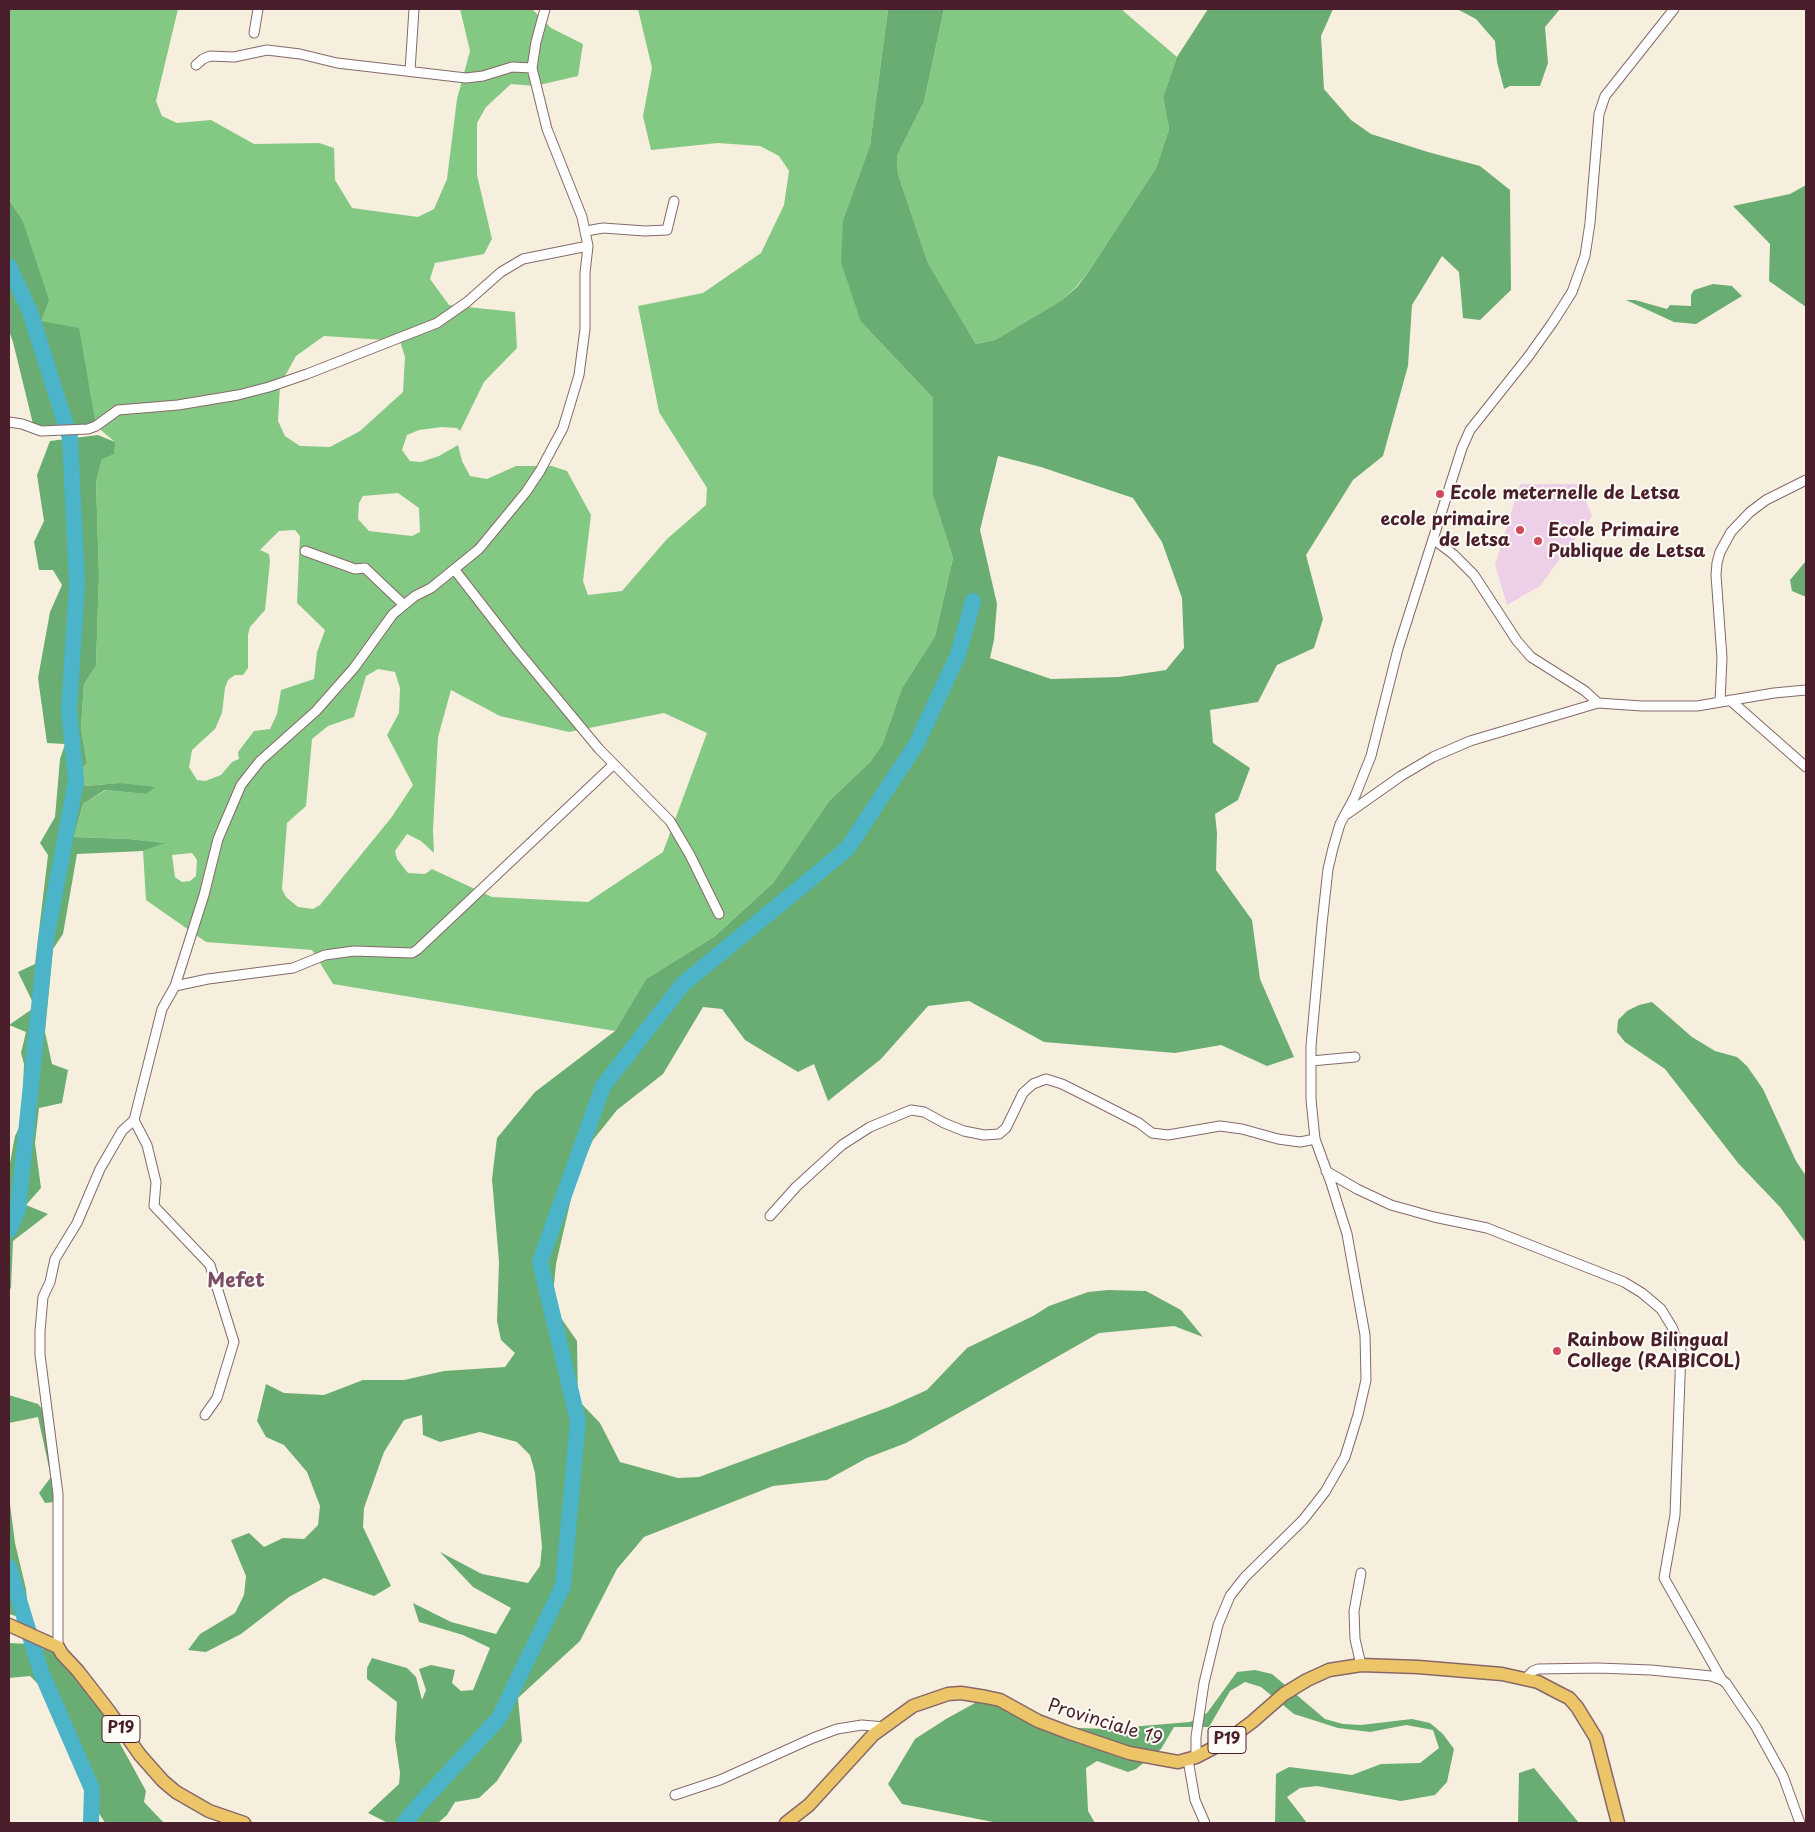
<!DOCTYPE html>
<style>
body{margin:0}
#map{position:relative;width:1815px;height:1832px;overflow:hidden;background:#f7efde;font-family:"Playpen Sans",sans-serif}
canvas{display:block}
.frame{position:absolute;inset:0;border:10px solid #4a1f2b;pointer-events:none}
</style>
<div id="map">
<canvas width="1815" height="1832"></canvas>
<div class="frame"></div>
</div>
<script>
const context = document.querySelector('canvas').getContext('2d');
context.lineJoin = 'round';
function fill(path, color) { context.fillStyle = color; context.fill(path, 'evenodd'); }
const toPath = rows => new Path2D(rows.map(r => 'M' + r).join(''));
function stroke(path, color, width, dash) { context.strokeStyle = color; context.lineWidth = width; context.lineCap = dash ? 'butt' : 'round'; context.setLineDash(dash || []); context.stroke(path); }
function drawText(font, color, halo, rows, align = 'center') {
  context.font = font + ' "Playpen Sans",sans-serif'; context.lineWidth = 4; context.setLineDash([]); context.textBaseline = 'middle'; context.strokeStyle = halo; context.fillStyle = color; for (const [text, x, y, turn = 0] of rows) {
    context.save(); context.translate(x, y); context.rotate((+turn || 0) * Math.PI / 180); context.textAlign = isNaN(turn) ? turn : align; if (halo) context.strokeText(text, 0, 0); context.fillText(text, 0, 0); context.restore();
  }
}
fill(toPath([
 [1520,484,1579,484,1592,516,1540,586,1507,605,1495,565]
]), '#edd0e8');
fill(toPath([
 [9,9,178,9,156,101,162,116,177,123,211,120,254,144,319,143,334,148,335,180,352,208,418,217,434,209,447,179,457,99,470,51,460,9,532,9,551,28,583,44,578,76,535,86,511,84,486,107,477,123,477,175,492,239,484,254,435,263,430,279,449,305,515,312,517,348,484,382,460,431,457,428,442,427,419,430,407,435,402,450,410,461,421,462,439,456,458,445,462,461,470,476,487,479,516,466,552,466,567,471,591,515,583,581,588,595,622,591,667,539,706,505,707,488,659,412,638,306,703,293,761,253,784,205,789,171,779,156,760,146,718,143,651,150,643,116,652,68,638,9,888,9,870,145,843,220,861,322,933,398,933,496,953,558,935,636,902,688,882,745,870,762,829,801,773,883,715,936,646,979,615,1031,333,984,312,950,206,942,146,900,143,851,163,843,129,839,74,837,83,804,106,790,146,794,119,783,84,786,78,773,87,763,81,728,84,684,96,666,99,575,96,482,102,459,115,442,96,426,40,321,22,219,9,200],
 [324,336,400,341,405,357,403,392,360,431,330,447,300,446,285,436,278,421,280,385,296,356],
 [398,493,419,508,420,532,412,536,369,531,358,519,359,503,363,496],
 [295,530,300,536,297,603,325,630,317,652,314,679,281,690,277,714,270,729,254,731,238,752,239,759,232,762,221,775,205,781,197,780,189,767,192,750,215,729,222,713,225,688,228,680,235,675,243,675,248,668,248,635,250,627,265,610,270,562,269,554,260,550,279,531],
 [378,669,395,672,400,688,399,713,387,735,413,785,391,818,320,905,313,909,298,907,286,897,282,889,287,823,306,806,312,739,328,726,354,717,366,676],
 [451,690,500,716,569,732,664,713,707,733,663,852,588,902,492,897,432,869,425,874,408,873,397,859,395,851,407,834,421,841,434,853,433,830,438,737],
 [192,853,197,860,196,876,190,881,182,882,175,877,172,855],
 [944,9,1121,9,1177,57,1163,97,1169,129,1156,168,1089,271,1076,287,1062,300,995,340,976,344,928,263,898,174,897,156,924,102]
]), '#83c984');
fill(toPath([
 [888,9,944,9,924,102,897,156,898,174,928,263,976,344,995,340,1062,300,1077,287,1089,271,1156,168,1169,129,1163,97,1177,57,1208,9,1333,9,1321,36,1324,89,1351,120,1371,134,1428,152,1480,166,1510,190,1511,290,1480,320,1463,318,1459,272,1442,256,1412,305,1408,366,1383,456,1353,480,1306,555,1323,619,1314,648,1277,665,1258,702,1210,710,1213,743,1250,768,1238,800,1215,814,1217,833,1216,870,1252,920,1260,979,1294,1057,1267,1066,1221,1045,1175,1053,1044,1042,969,1001,928,1006,881,1059,828,1101,814,1064,798,1072,745,1040,722,1009,703,1007,663,1074,617,1110,593,1140,576,1177,556,1264,552,1305,577,1341,578,1400,600,1423,620,1462,678,1478,699,1477,889,1407,927,1390,967,1348,1033,1316,1049,1306,1088,1292,1108,1290,1146,1291,1181,1310,1203,1337,1174,1326,1099,1333,906,1443,867,1458,827,1480,773,1486,644,1537,617,1569,580,1641,518,1698,522,1741,497,1781,479,1798,455,1802,447,1815,438,1823,388,1823,368,1813,399,1784,400,1773,395,1739,397,1702,367,1679,367,1668,372,1658,407,1668,416,1677,422,1700,426,1690,419,1669,431,1665,455,1670,452,1683,461,1691,473,1690,490,1648,463,1635,419,1622,413,1603,451,1622,496,1634,511,1608,473,1587,440,1552,482,1574,528,1583,540,1566,542,1547,535,1473,530,1455,517,1442,480,1432,440,1442,423,1435,422,1415,404,1420,384,1452,364,1508,363,1527,391,1586,374,1596,324,1578,289,1597,241,1634,206,1652,188,1650,200,1634,235,1613,244,1595,246,1576,231,1540,249,1533,264,1547,283,1538,304,1539,318,1525,320,1506,307,1472,284,1445,266,1437,257,1421,266,1384,284,1393,324,1395,363,1380,404,1380,444,1371,505,1367,515,1353,501,1340,497,1321,499,1262,492,1179,497,1138,535,1092,615,1031,646,979,715,936,773,883,829,801,870,762,882,745,902,688,935,636,953,558,933,496,933,398,861,322,841,262,843,220,870,145],
 [998,456,1041,467,1133,498,1162,542,1182,598,1184,648,1166,670,1119,677,1051,679,990,658,994,640,997,604,980,530],
 [1457,9,1560,9,1545,27,1548,63,1540,86,1510,86,1504,89,1497,62,1495,41,1476,19],
 [1806,185,1806,307,1769,281,1770,244,1733,206,1790,194],
 [9,200,22,219,49,300,41,321,79,328,96,426,61,429,33,424,13,342,9,331],
 [1713,284,1732,286,1742,296,1696,324,1674,322,1626,300,1635,300,1667,309,1670,305,1691,306,1691,295,1694,290],
 [98,435,115,442,114,454,102,459,96,482,99,575,96,666,84,684,81,728,87,763,78,773,85,786,119,783,155,787,146,794,105,790,83,804,74,837,129,839,165,843,143,851,77,854,63,934,53,949,45,1032,52,1064,68,1070,62,1103,39,1108,35,1143,41,1188,26,1205,48,1214,13,1241,11,1288,9,1290,9,1168,15,1136,25,1115,22,1112,24,1064,21,1053,26,1032,9,1025,35,1007,18,972,35,964,48,855,40,843,55,817,60,759,65,744,47,743,38,678,50,612,62,585,53,570,39,570,34,542,44,521,37,475,50,441],
 [1805,562,1806,562,1806,597,1792,591,1790,580],
 [1652,1002,1692,1037,1715,1051,1737,1057,1747,1066,1763,1089,1796,1161,1806,1176,1806,1243,1780,1207,1738,1163,1665,1069,1625,1042,1617,1032,1618,1020,1627,1011,1639,1005],
 [9,1395,38,1404,51,1420,55,1502,45,1503,39,1493,51,1477,38,1417,9,1423],
 [9,1496,15,1543,26,1589,29,1620,9,1614],
 [9,1643,31,1644,67,1657,100,1707,146,1791,144,1802,164,1823,105,1823,89,1797,65,1711,30,1676,9,1678],
 [1255,1670,1272,1674,1325,1719,1343,1724,1361,1725,1412,1719,1430,1723,1443,1734,1454,1749,1447,1782,1435,1795,1401,1801,1317,1786,1300,1788,1287,1797,1307,1823,1275,1823,1276,1774,1289,1767,1352,1775,1381,1764,1420,1763,1439,1748,1433,1730,1406,1725,1370,1732,1338,1728,1294,1714,1261,1687,1245,1682,1230,1691,1209,1727,1174,1727,1161,1749,1136,1769,1128,1772,1097,1761,1086,1768,1088,1811,1095,1823,998,1823,902,1804,888,1784,915,1739,946,1719,986,1697,1056,1727,1105,1729,1190,1722,1207,1713,1237,1672],
 [1534,1768,1579,1823,1518,1823,1519,1773]
]), '#6aad72');
stroke(toPath([
 [9,266,30,312,70,438,77,585,69,710,76,781,46,940,18,1210,9,1230],
 [9,1567,41,1672,92,1789,91,1823],
 [404,1823,420,1804,499,1718,563,1586,578,1421,540,1262,603,1086,683,984,847,849,916,745,958,655,973,601]
]), '#4bb4c9', 16);
const minor = toPath([
 [254,33,258,9],
 [196,65,203,59,210,56,234,57,267,50,300,54,337,63,466,78,483,76,512,67,532,68],
 [410,71,414,9],
 [586,231,603,228,645,231,667,230,674,201],
 [9,422,22,424,41,431,88,429,96,426,118,410,178,405,238,395,269,387,307,374,437,323,467,302,501,272,523,259,588,246],
 [1433,539,1453,554,1474,575,1517,641,1531,657,1585,691,1598,703],
 [305,551,355,569,365,568,404,605],
 [454,569,517,650,599,749,670,821,690,855,719,914],
 [1730,700,1806,767],
 [1720,702,1722,658,1716,575,1717,563,1720,552,1731,532,1750,512,1766,500,1806,480],
 [1347,814,1401,776,1433,757,1470,741,1598,703,1642,706,1697,706,1774,693,1806,690],
 [175,986,208,979,293,968,325,955,354,951,412,953,417,950,613,765],
 [1311,1061,1355,1057],
 [134,1120,147,1145,156,1182,154,1206,210,1265,234,1342,217,1398,205,1415],
 [1326,1171,1357,1189,1391,1205,1434,1217,1487,1228,1624,1282,1642,1293,1661,1309,1672,1327,1681,1350,1675,1515,1664,1578,1722,1680],
 [770,1216,796,1187,842,1145,870,1127,911,1110,924,1112,944,1123,964,1131,984,1135,999,1134,1006,1128,1023,1093,1033,1084,1046,1079,1062,1084,1098,1102,1139,1123,1152,1133,1168,1135,1220,1126,1242,1129,1278,1139,1300,1142,1315,1139],
 [58,1647,58,1494,40,1355,40,1331,43,1297,50,1282,55,1259,77,1223,100,1169,122,1131,134,1120,162,1009,175,986,204,895,218,839,241,785,260,761,316,711,354,668,393,614,415,596,431,588,479,549,526,492,540,471,563,428,579,375,585,329,585,273,588,246,582,217,547,129,532,68,536,42,545,9],
 [1361,1665,1355,1639,1354,1611,1361,1573],
 [1525,1679,1533,1671,1538,1669,1598,1668,1651,1670,1711,1676,1722,1680,1726,1683,1756,1727,1783,1776,1800,1823],
 [1196,1757,1196,1737,1204,1683,1218,1625,1230,1596,1245,1577,1303,1520,1325,1492,1345,1457,1358,1415,1366,1380,1365,1335,1347,1234,1331,1183,1315,1139,1311,1099,1311,1046,1322,924,1328,869,1333,848,1340,824,1355,796,1371,756,1398,649,1462,448,1470,430,1528,357,1553,322,1572,292,1585,256,1590,223,1599,114,1605,96,1674,9],
 [1188,1760,1195,1800,1205,1823],
 [675,1795,720,1780,813,1738,837,1729,862,1725,884,1727]
]);
const primary = toPath([
 [9,1625,58,1647,62,1654,78,1671,109,1711,140,1755,163,1781,176,1792,209,1811,244,1823],
 [786,1823,809,1805,873,1735,913,1706,948,1694,961,1693,986,1697,1000,1700,1038,1721,1067,1732,1129,1753,1178,1762,1196,1757,1225,1742,1252,1722,1284,1694,1307,1680,1329,1670,1361,1665,1418,1667,1502,1674,1538,1682,1557,1692,1569,1698,1577,1707,1596,1738,1618,1823]
]);
stroke(minor, '#87686a', 11);
stroke(primary, '#87686a', 15);
stroke(minor, '#fff', 9);
stroke(primary, '#edc569', 12);
for (const [x, y, r, color] of [
 [1440,494,5,"#d1495b"],
 [1520,530,5,"#d1495b"],
 [1538,541,5,"#d1495b"],
 [1557,1351,5,"#d1495b"]
]) { const dot = new Path2D(); dot.arc(x, y, r, 0, 2 * Math.PI); context.fillStyle = color; context.fill(dot); stroke(dot, '#fdfcf7', 2); }
for (const [x, y, w] of [
 [121,1729,38],
 [1227,1740,38]
]) { const box = new Path2D(); box.roundRect(x - w / 2, y - 13.5, w, 27, 4); context.fillStyle = '#fdfcf7'; context.fill(box); stroke(box, '#4a1f2b', 1); }
drawText('bold 16px', '#4a1f2b', null, [
 ["P19",121,1729],
 ["P19",1227,1740]
]);
drawText('bold 18px', '#4a1f2b', '#fdfcf7', [
 ["Ecole meternelle de Letsa",1450,494],
 ["ecole primaire",1510,520,"right"],
 ["de letsa",1510,541,"right"],
 ["Ecole Primaire",1548,531],
 ["Publique de Letsa",1548,552],
 ["Rainbow Bilingual",1567,1341],
 ["College (RAIBICOL)",1567,1362]
], 'left');
drawText('18px', '#4a1f2b', '#fdfcf7', [
 ["Provinciale 19",1105,1723,17]
]);
drawText('bold 20px', '#7b4f65', '#fdfcf7', [
 ["Mefet",236,1281]
]);
</script>
